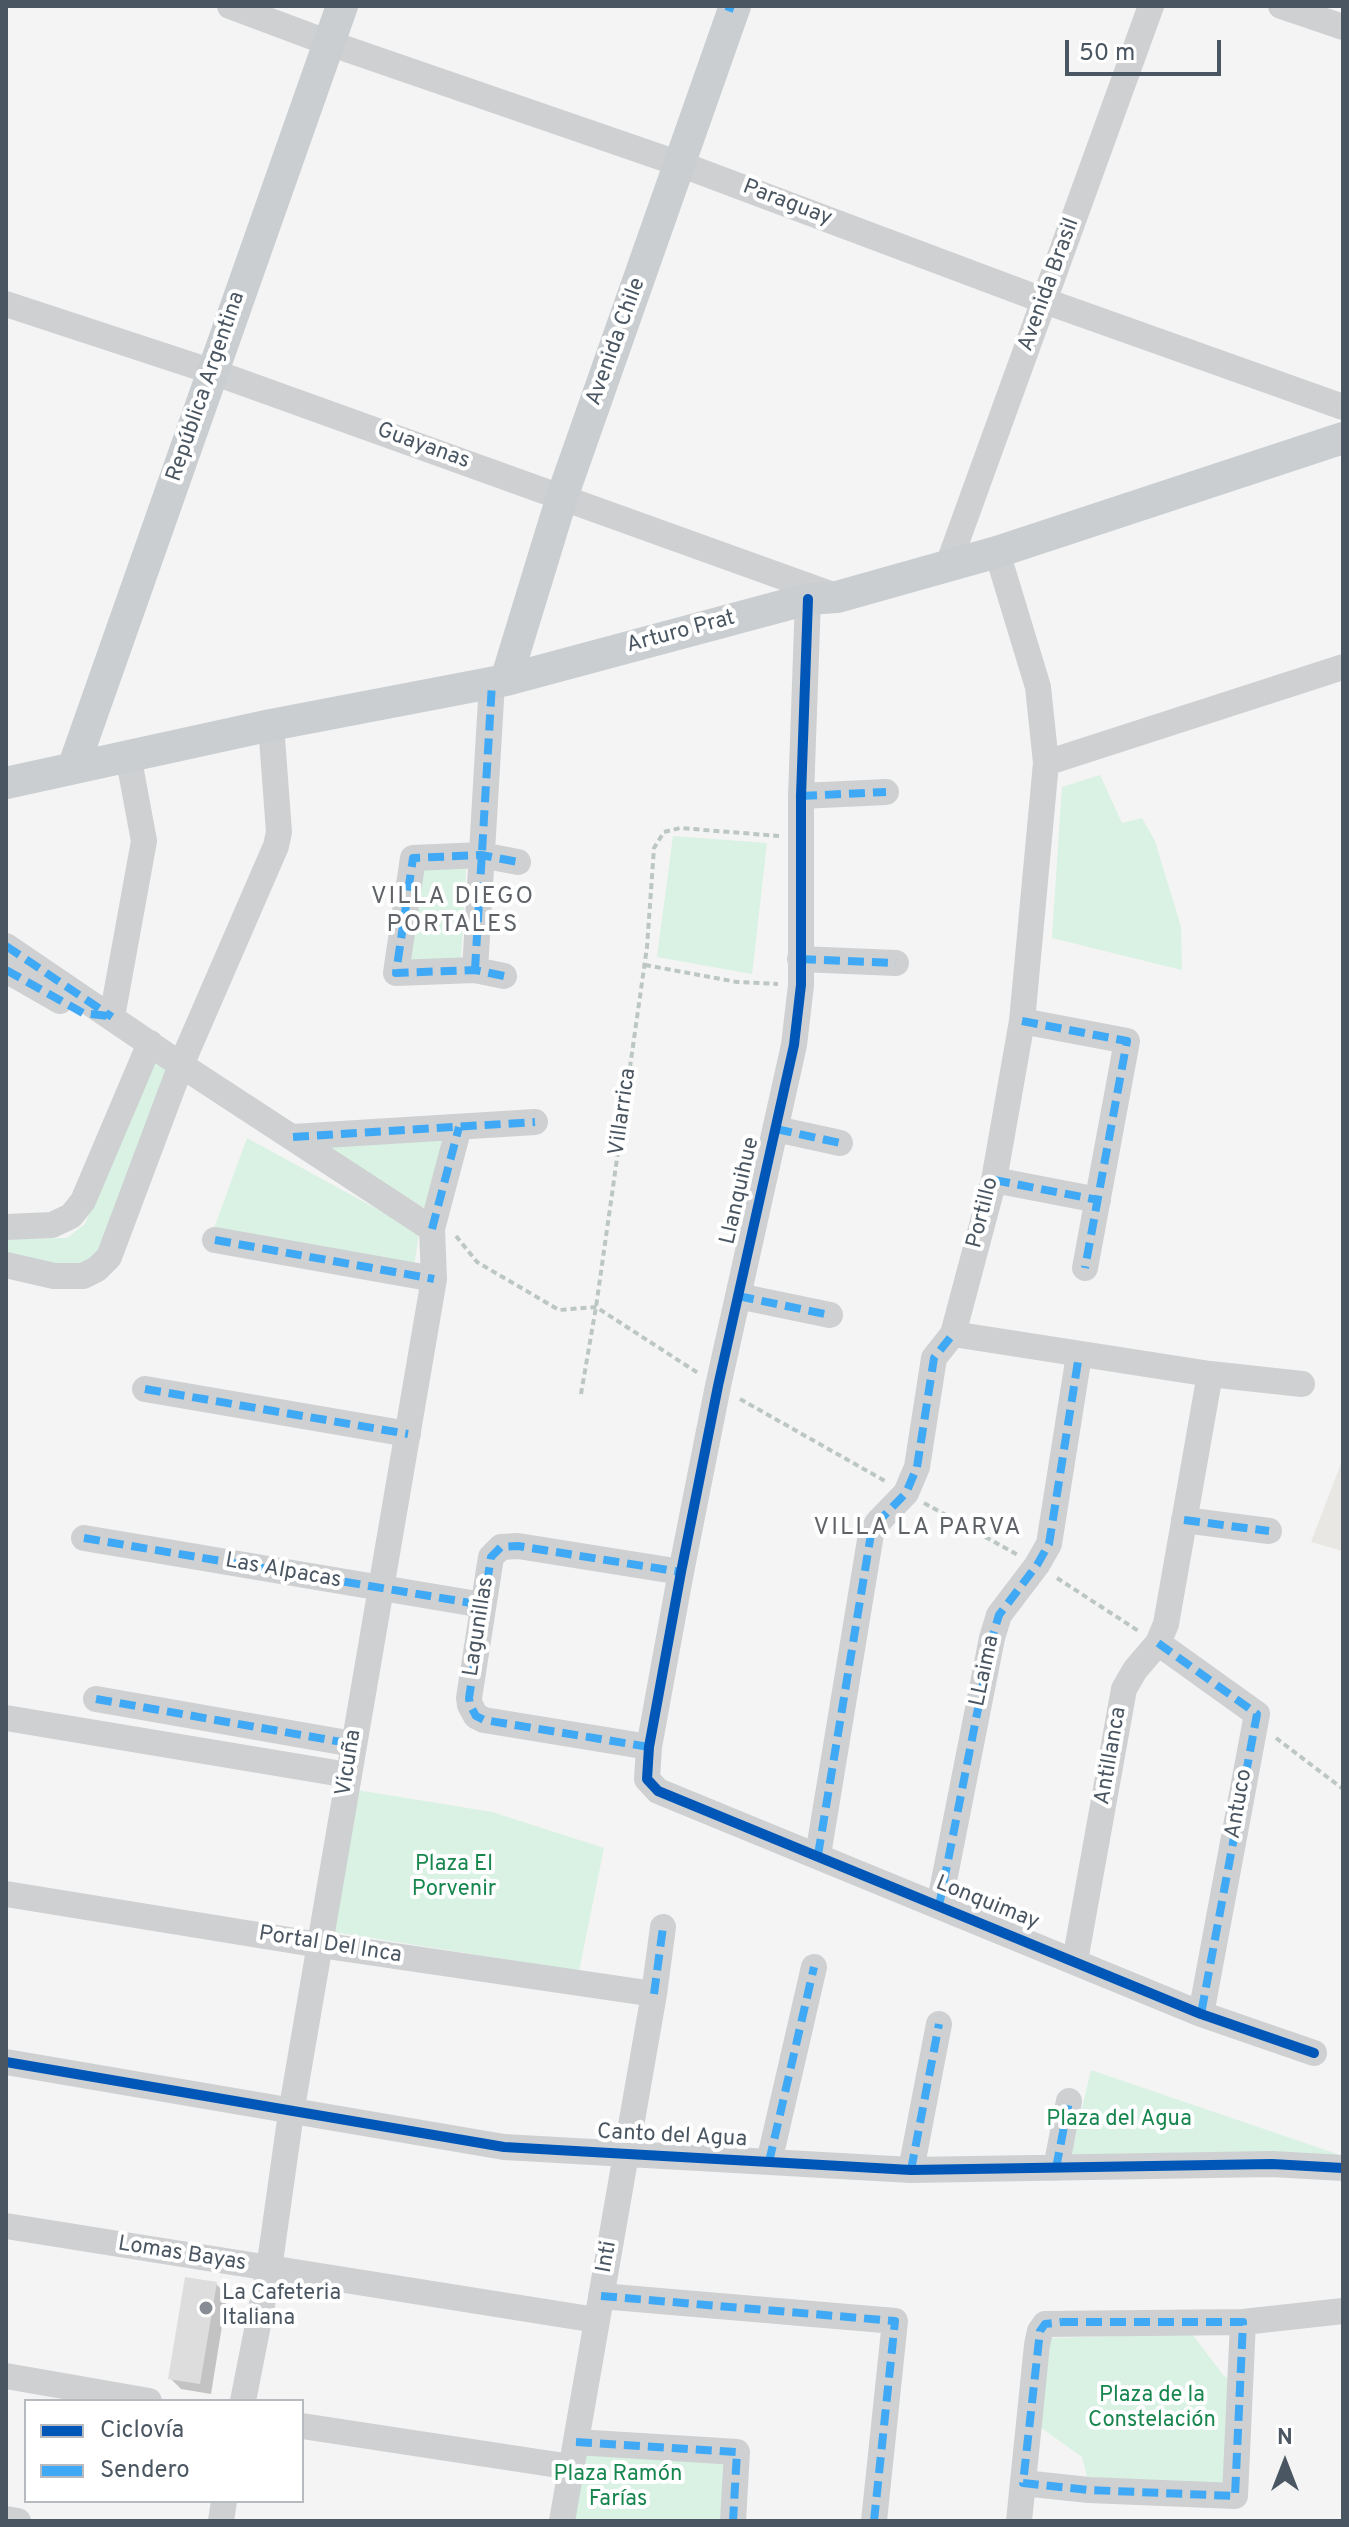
<!DOCTYPE html>
<meta charset="utf-8">
<style>
body{margin:0}
#map{position:relative;width:1349px;height:2527px;overflow:hidden;background:#f4f4f4;font-family:Overpass,sans-serif}
canvas{display:block}
.frame{position:absolute;inset:0;border:8px solid #4a5661;pointer-events:none}
.legend{position:absolute;left:24px;top:2399px;width:280px;height:104px;box-sizing:border-box;background:#fff;border:2px solid #b7bbc0;margin:0;padding:10px 14px;list-style:none;font-size:24px;color:#4a5661}
.legend li{display:flex;align-items:center;gap:16px;height:40px}
.legend b{width:40px;border:2px solid #b7bbc0}
.north{position:absolute;left:1245px;top:2423px;width:80px;height:80px;-webkit-text-stroke:6px #fff;paint-order:stroke;rotate:0deg;font-size:22px;font-weight:700;line-height:32px;text-align:center;color:#4a5661}
.north::after{content:'';display:block;margin:auto;width:28px;height:36px;background:#4a5661;clip-path:polygon(50% 0,100% 100%,50% 72%,0 100%)}
.scale{position:absolute;left:1065px;top:40px;width:156px;height:36px;box-sizing:border-box;border:4px solid #4a5661;border-top:0;padding-left:10px;font-size:24px;line-height:28px;white-space:nowrap;color:#4a5661;-webkit-text-stroke:6px #fff;paint-order:stroke}
</style>
<div id="map">
<canvas width="1349" height="2527"></canvas>
<div class="frame"></div>
<ul class="legend">
<li><b style="height:10px;background:#0057b8"></b>Ciclovía</li>
<li><b style="height:10px;background:#3fa9f5"></b>Sendero</li>
</ul>
<div class="north">N</div>
<div class="scale">50 m</div>
</div>
<script>
const context = document.querySelector('canvas').getContext('2d');
context.lineJoin = 'round';
function fill(path, color) { context.fillStyle = color; context.fill(path, 'evenodd'); }
const toPath = rows => new Path2D(rows.map(r => 'M' + r).join(''));
function stroke(path, color, width, dash) { context.strokeStyle = color; context.lineWidth = width; context.lineCap = dash ? 'butt' : 'round'; context.setLineDash(dash || []); context.stroke(path); }
function drawText(font, color, halo, rows, align = 'center') {
  context.font = font + ' Overpass,sans-serif'; context.lineWidth = 8; context.setLineDash([]); context.textBaseline = 'middle'; context.strokeStyle = halo; context.fillStyle = color; for (const [text, x, y, turn = 0] of rows) {
    context.save(); context.translate(x, y); context.rotate((+turn || 0) * Math.PI / 180); context.textAlign = isNaN(turn) ? turn : align; if (halo) context.strokeText(text, 0, 0); context.fillText(text, 0, 0); context.restore();
  }
}
fill(toPath([
 [1343,1458,1343,1551,1311,1542]
]), '#e8e7e3');
fill(toPath([
 [1100,775,1122,823,1142,818,1155,841,1181,927,1182,970,1052,938,1062,787],
 [673,836,767,843,752,974,657,957],
 [420,866,466,869,461,963,402,965],
 [150,1058,173,1067,100,1251,87,1262,60,1266,6,1254,6,1239,67,1238,85,1224],
 [443,1134,431,1212,323,1145],
 [247,1138,419,1232,414,1267,214,1228],
 [357,1790,492,1812,604,1848,579,1971,334,1932],
 [1091,2070,1343,2156,1070,2159],
 [1192,2334,1224,2376,1234,2380,1228,2491,1088,2480,1082,2457,1040,2427,1051,2338],
 [585,2454,724,2463,721,2521,574,2521]
]), '#d9f2e3');
fill(toPath([
 [216,2284,227,2295,211,2394,181,2389,170,2378]
]), '#0003');
fill(toPath([
 [185,2277,217,2282,200,2384,168,2379]
]), '#ddddde');
stroke(toPath([
 [645,965,737,982,778,984],
 [456,1236,477,1262,559,1310,596,1307,698,1373],
 [581,1394,596,1307,647,947,654,848,664,832,680,828,779,836],
 [740,1399,885,1481],
 [924,1503,1018,1555],
 [1057,1578,1140,1632],
 [1276,1738,1343,1789]
]), '#bcc7c4', 4, [6, 4]);
stroke(toPath([
 [230,6,329,43,680,164,1045,301,1343,407],
 [1281,6,1343,27],
 [6,304,213,372,833,595],
 [948,565,1151,6],
 [808,599,801,796,801,985,794,1045,718,1386,681,1572,649,1747,647,1779,658,1791,1201,2014,1314,2053],
 [1046,763,1343,667],
 [801,796,886,792],
 [6,946,181,1065,432,1229],
 [800,959,896,963],
 [6,970,60,1001],
 [475,970,492,683],
 [504,976,475,970,396,973,413,858,481,855,518,862],
 [112,1017,144,841,128,755],
 [1022,1021,1127,1041,1085,1268],
 [776,1129,840,1143],
 [293,1137,535,1122],
 [994,1180,1098,1200],
 [6,1227,52,1225,71,1216,83,1201,150,1043],
 [215,1240,434,1279],
 [6,1265,54,1276,83,1276,97,1269,109,1257,181,1065,276,846,279,832,271,725],
 [738,1296,830,1315],
 [953,1334,1210,1374,1302,1384],
 [145,1389,408,1434],
 [1184,1520,1269,1531],
 [84,1538,483,1605],
 [1158,1643,1257,1714,1201,2014],
 [96,1699,353,1744],
 [6,1718,348,1775],
 [649,1747,484,1720,476,1716,470,1705,469,1698,491,1557,501,1547,518,1546,681,1572],
 [818,1855,871,1534,878,1522,906,1493,917,1467,934,1358,953,1334,994,1180,1022,1021,1046,763,1038,687,997,552],
 [6,1894,320,1945,654,1994],
 [939,1906,992,1638,999,1615,1037,1565,1049,1544,1079,1355],
 [1075,1961,1124,1689,1135,1670,1158,1643,1166,1624,1210,1374],
 [6,2062,504,2147,911,2170,1272,2164,1343,2168],
 [769,2162,814,1967],
 [1056,2168,1069,2101],
 [911,2170,939,2024],
 [6,2226,596,2320],
 [601,2296,895,2321,874,2521],
 [6,2376,149,2401],
 [243,2401,269,2269,291,2113,434,1279,432,1229,459,1127],
 [302,2426,571,2467],
 [576,2442,737,2452,733,2521],
 [1023,2483,1089,2490,1235,2496,1243,2322],
 [6,2519,18,2521],
 [221,2521,224,2501],
 [562,2521,654,1994,663,1927],
 [1019,2521,1037,2345,1040,2331,1045,2324,1243,2322,1343,2311]
]), '#ced0d2', 26);
stroke(toPath([
 [506,680,562,497,735,6],
 [73,768,342,6],
 [6,783,271,725,506,680,808,599,837,597,997,552,1343,438]
]), '#caced1', 32);
stroke(toPath([
 [726,6,734,9],
 [801,796,886,792],
 [6,946,112,1017],
 [800,959,896,963],
 [6,970,83,1013,108,1016],
 [475,970,492,683],
 [504,976,475,970,396,973,413,858,481,855,518,862],
 [1022,1021,1127,1041,1085,1268],
 [776,1129,840,1143],
 [293,1137,535,1122],
 [994,1180,1098,1200],
 [432,1229,459,1127],
 [215,1240,434,1279],
 [738,1296,830,1315],
 [145,1389,408,1434],
 [1184,1520,1269,1531],
 [84,1538,483,1605],
 [1158,1643,1257,1714,1201,2014],
 [96,1699,353,1744],
 [649,1747,484,1720,476,1716,470,1705,469,1698,491,1557,501,1547,518,1546,681,1572],
 [818,1855,871,1534,878,1522,906,1493,917,1467,934,1358,953,1334],
 [939,1906,992,1638,999,1615,1037,1565,1049,1544,1079,1355],
 [654,1994,663,1927],
 [769,2162,814,1967],
 [1056,2168,1069,2101],
 [911,2170,939,2024],
 [601,2296,895,2321,874,2521],
 [1062,2322,1243,2322,1235,2496,1089,2490,1023,2483,1040,2331,1045,2324,1062,2322],
 [576,2442,737,2452,733,2521]
]), '#3fa9f5', 8, [16, 8]);
stroke(toPath([
 [808,599,801,796,801,985,794,1045,718,1386,681,1572,649,1747,647,1779,658,1791,1201,2014,1314,2053],
 [6,2062,504,2147,911,2170,1272,2164,1343,2168]
]), '#0057b8', 10);
for (const [x, y, r, color] of [
 [206,2308,8,"#868d94"]
]) { const dot = new Path2D(); dot.arc(x, y, r, 0, 2 * Math.PI); context.fillStyle = color; context.fill(dot); stroke(dot, '#fff', 3); }
drawText('22px', '#4a5661', '#fff', [
 ["Paraguay",787,204,21],
 ["Avenida Brasil",1050,285,-70],
 ["Avenida Chile",617,342,-70],
 ["República Argentina",207,387,-71],
 ["Guayanas",423,447,20],
 ["Arturo Prat",681,633,-15],
 ["Villarrica",624,1112,-82],
 ["Llanquihue",741,1191,-77],
 ["Portillo",984,1213,-76],
 ["Las Alpacas",283,1572,10],
 ["Lagunillas",480,1627,-81],
 ["LLaima",986,1671,-78],
 ["Antillanca",1112,1756,-80],
 ["Vicuña",350,1763,-81],
 ["Antuco",1240,1804,-80],
 ["Lonquimay",987,1904,22],
 ["Portal Del Inca",330,1946,9],
 ["Canto del Agua",672,2137,3],
 ["Lomas Bayas",182,2255,9],
 ["Inti",608,2257,-80]
]);
drawText('22px', '#17864f', '#fff', [
 ["Plaza El",454,1866],
 ["Porvenir",454,1891],
 ["Plaza del Agua",1119,2121],
 ["Plaza de la",1152,2397],
 ["Constelación",1152,2422],
 ["Plaza Ramón",618,2476],
 ["Farías",618,2501]
]);
drawText('22px', '#4a5661', '#fff', [
 ["La Cafeteria",222,2295],
 ["Italiana",222,2320]
], 'left');
context.letterSpacing = '2px';
drawText('24px', '#5f6368', '#fff', [
 ["VILLA DIEGO",453,898],
 ["PORTALES",453,926],
 ["VILLA LA PARVA",918,1529]
]);
context.letterSpacing = '0px';
</script>
